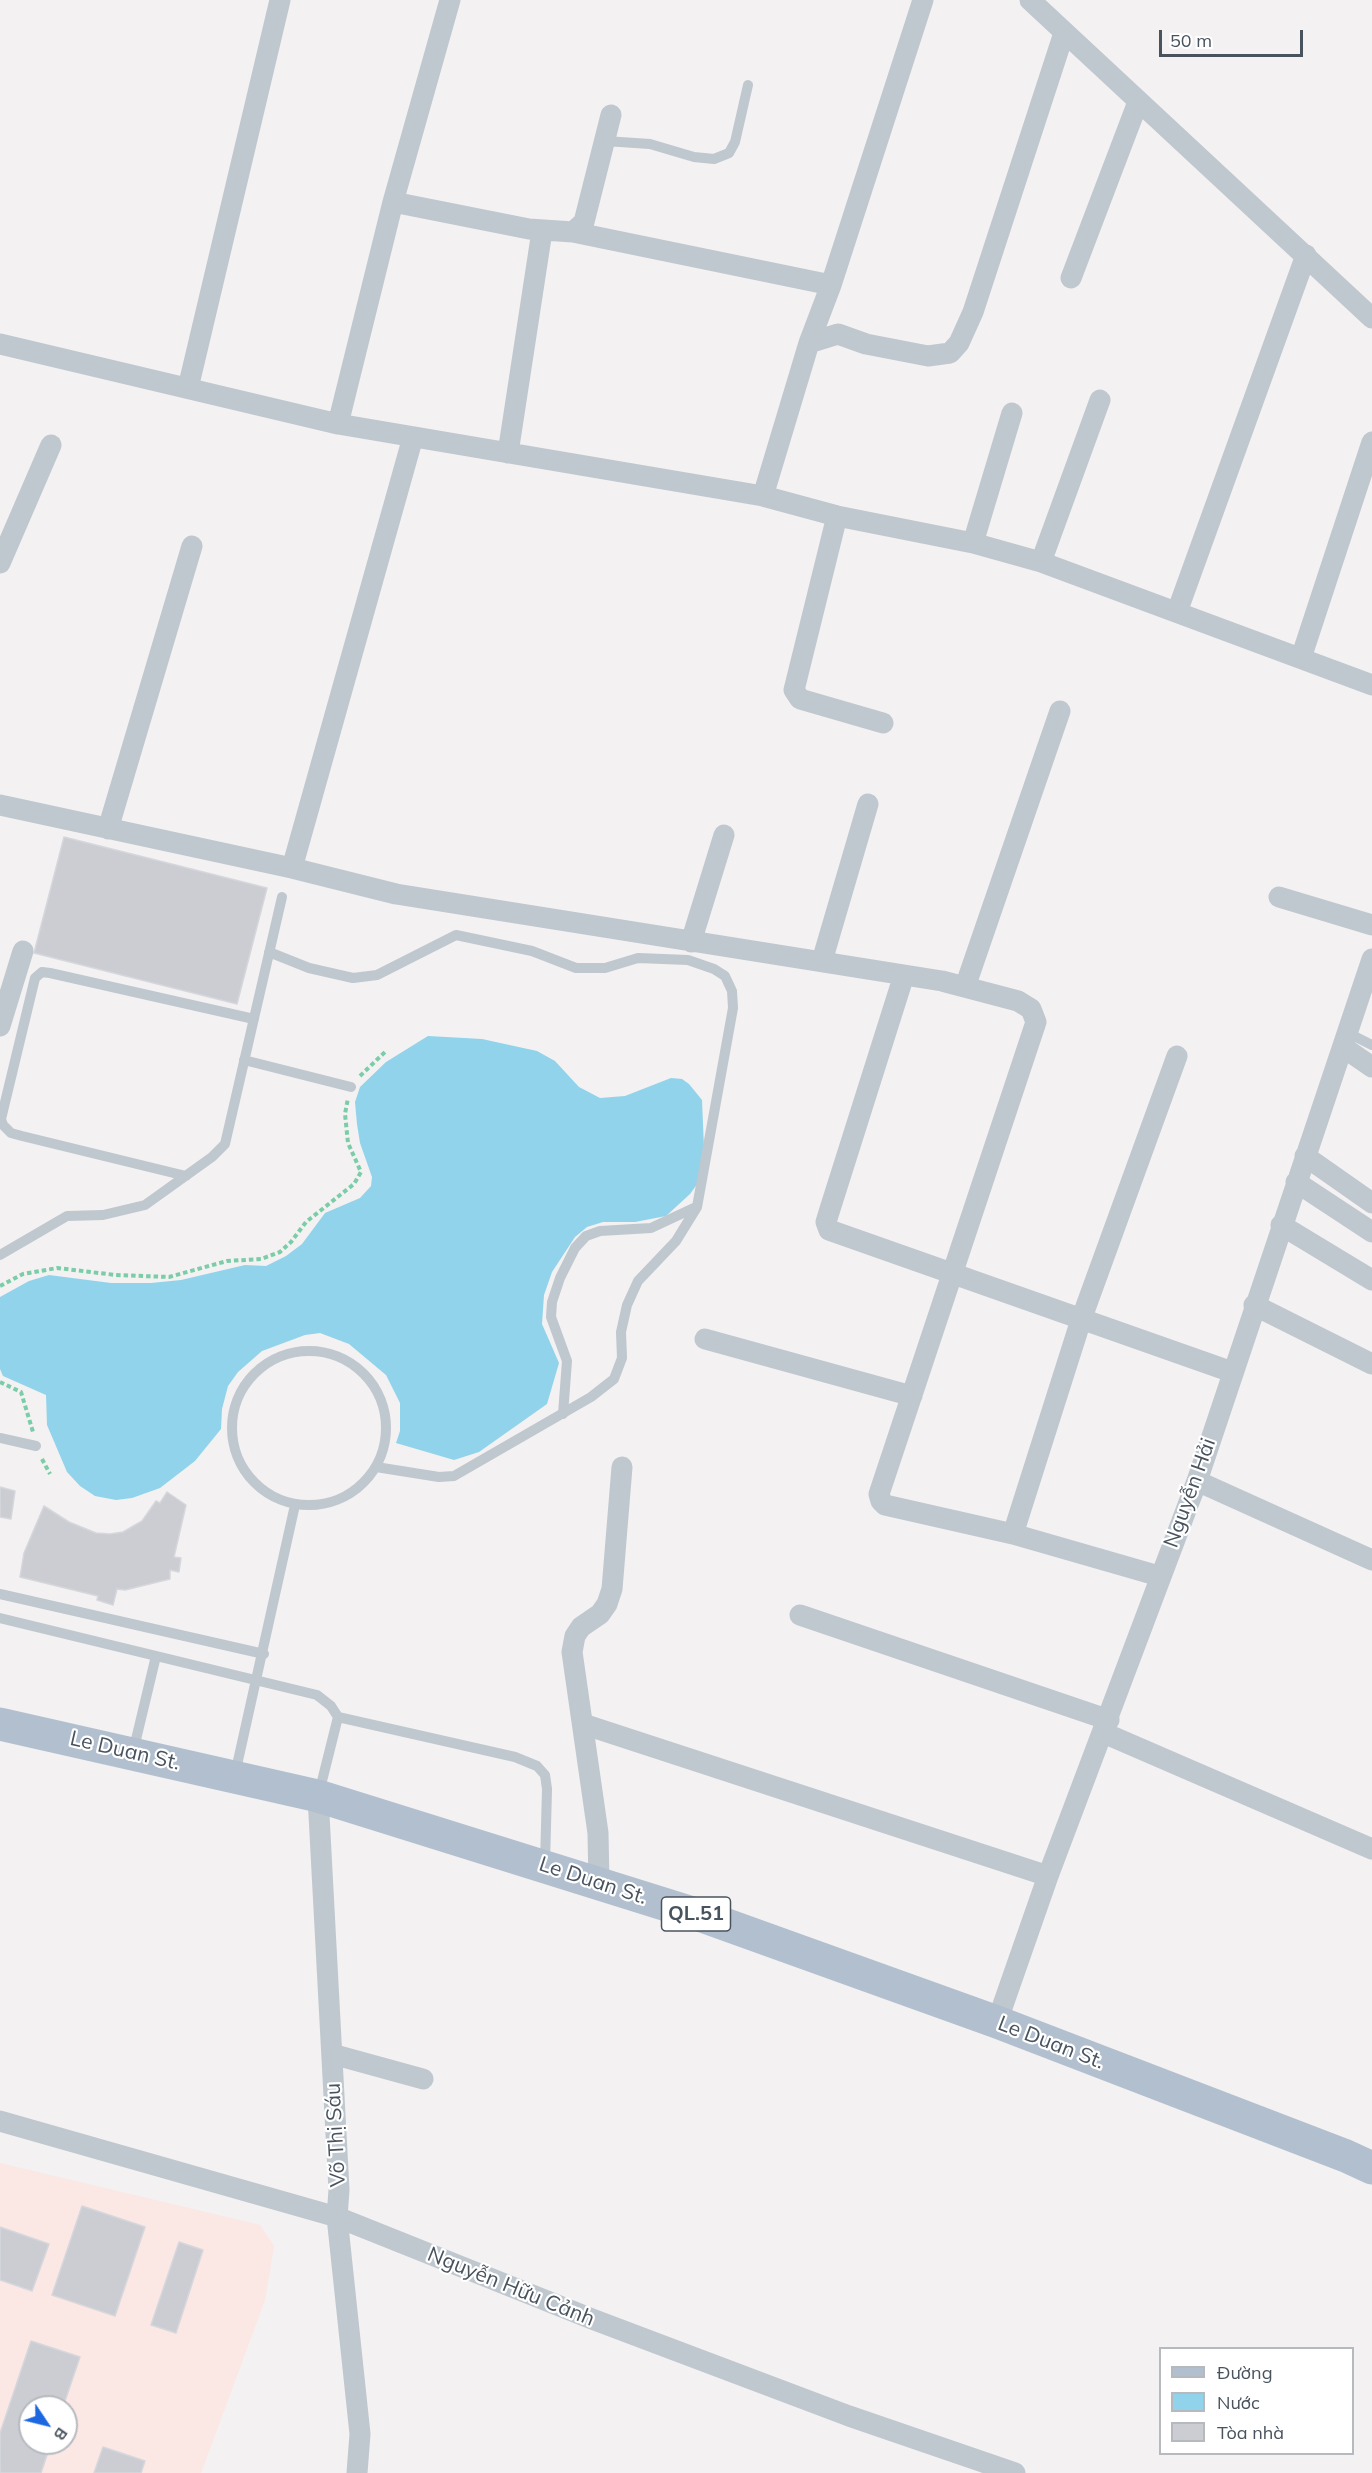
<!DOCTYPE html>
<meta charset="utf-8">
<style>
body{margin:0}
#map{position:relative;width:1372px;height:2473px;overflow:hidden;background:#f3f1f1;font-family:Mulish,sans-serif}
canvas{display:block}
.legend{position:absolute;left:1159px;top:2347px;width:195px;height:108px;box-sizing:border-box;background:#fff;border:2px solid #b6babf;margin:0;padding:8px 10px;list-style:none;font-size:18px;color:#49535e}
.legend li{display:flex;align-items:center;gap:12px;height:30px}
.legend b{width:30px;border:2px solid #b6babf}
.north{position:absolute;left:18px;top:2395px;width:60px;height:60px;box-sizing:border-box;background:#fff;border:2px solid #b6babf;border-radius:50%;rotate:125deg;font-size:16px;font-weight:700;line-height:24px;text-align:center;color:#49535e}
.north::after{content:'';display:block;margin:auto;width:21px;height:27px;background:#1d68e1;clip-path:polygon(50% 0,100% 100%,50% 72%,0 100%)}
.scale{position:absolute;left:1159px;top:30px;width:144px;height:27px;box-sizing:border-box;border:3px solid #49535e;border-top:0;padding-left:8px;font-size:18px;line-height:21px;white-space:nowrap;color:#49535e;-webkit-text-stroke:4px #fff;paint-order:stroke}
</style>
<div id="map">
<canvas width="1372" height="2473"></canvas>
<ul class="legend">
<li><b style="height:8px;background:#b2bfcf"></b>Đường</li>
<li><b style="height:16px;background:#90d3eb"></b>Nước</li>
<li><b style="height:16px;background:#cbcdd3"></b>Tòa nhà</li>
</ul>
<div class="north">B</div>
<div class="scale">50 m</div>
</div>
<script>
const context = document.querySelector('canvas').getContext('2d');
context.lineJoin = 'round';
function fill(path, color) { context.fillStyle = color; context.fill(path, 'evenodd'); }
const toPath = rows => new Path2D(rows.map(r => 'M' + r).join(''));
function stroke(path, color, width, dash) { context.strokeStyle = color; context.lineWidth = width; context.lineCap = dash ? 'butt' : 'round'; context.setLineDash(dash || []); context.stroke(path); }
function drawText(font, color, halo, rows, align = 'center') {
  context.font = font + ' Mulish,sans-serif'; context.lineWidth = 4.5; context.setLineDash([]); context.textBaseline = 'middle'; context.strokeStyle = halo; context.fillStyle = color; for (const [text, x, y, turn = 0] of rows) {
    context.save(); context.translate(x, y); context.rotate((+turn || 0) * Math.PI / 180); context.textAlign = isNaN(turn) ? turn : align; if (halo) context.strokeText(text, 0, 0); context.fillText(text, 0, 0); context.restore();
  }
}
fill(toPath([
 [0,2163,260,2225,274,2246,265,2300,201,2473,0,2473],
 [30,2407,66,2407,66,2443,30,2443]
]), '#fbe7e3');
fill(toPath([
 [428,1036,482,1039,537,1051,555,1061,579,1087,600,1098,625,1096,671,1078,682,1079,689,1084,702,1100,704,1148,698,1183,690,1194,666,1216,635,1222,603,1222,587,1227,575,1237,552,1272,544,1295,542,1324,559,1363,547,1404,479,1452,454,1460,396,1443,400,1431,400,1403,386,1375,349,1344,320,1333,305,1335,262,1351,238,1372,228,1386,222,1409,221,1429,195,1461,160,1488,132,1498,116,1500,95,1496,80,1486,67,1472,47,1425,46,1395,3,1376,0,1369,0,1297,29,1281,49,1275,111,1283,151,1283,181,1280,245,1265,266,1266,286,1256,302,1244,325,1213,360,1198,371,1186,372,1177,360,1143,357,1124,355,1102,360,1087,386,1062]
]), '#90d3eb');
const building = toPath([
 [64,837,267,888,237,1004,34,953,64,837],
 [0,1487,15,1491,11,1519,0,1517,0,1487],
 [167,1492,186,1505,174,1557,181,1558,179,1572,170,1570,170,1579,125,1590,117,1589,113,1605,97,1600,98,1596,20,1577,24,1553,44,1506,69,1522,96,1533,110,1534,123,1532,142,1521,156,1501,160,1503,167,1492],
 [82,2206,145,2227,115,2316,52,2295,82,2206],
 [0,2227,49,2244,32,2291,0,2280,0,2227],
 [179,2242,203,2250,176,2333,151,2325,179,2242],
 [31,2341,80,2357,63,2407,30,2407,30,2443,51,2443,41,2473,0,2473,0,2433,31,2341],
 [103,2447,145,2461,141,2473,94,2473,103,2447]
]);
fill(building, '#cbcdd3');
stroke(building, '#d5d7dc', 1.5);
stroke(toPath([
 [360,1076,385,1052],
 [0,1286,23,1274,57,1268,116,1275,169,1277,227,1261,261,1259,280,1252,291,1242,306,1222,354,1184,361,1172,348,1143,345,1114,348,1098],
 [0,1382,21,1392,33,1432],
 [42,1459,50,1474]
]), '#7acda8', 4, [4.5, 3]);
stroke(toPath([
 [605,141,650,144,694,157,714,159,729,153,735,142,748,85],
 [269,952,309,968,353,978,377,975,456,935,532,951,576,968,605,968,638,958,688,960,714,969,725,976,732,991,733,1008,697,1207,676,1241,638,1281,627,1305,621,1332,622,1358,614,1379,591,1397,454,1476,439,1477,376,1467],
 [1348,1033,1372,1045],
 [244,1060,351,1087],
 [186,1176,22,1136,11,1133,3,1125,1,1119,35,978,42,972,50,973,254,1019],
 [0,1255,67,1216,103,1215,145,1205,212,1157,225,1144,282,897],
 '232 1428a77 77 0 1 1 154 0a77 77 0 1 1-154 0Z',
 [563,1414,567,1361,551,1317,552,1302,560,1278,575,1248,586,1236,600,1231,651,1228,696,1207],
 [0,1438,36,1446],
 [0,1594,264,1654],
 [0,1618,317,1695,331,1706,338,1717,319,1793],
 [338,1717,515,1757,537,1766,545,1775,547,1789,545,1863],
 [133,1752,156,1656],
 [235,1774,295,1505]
]), '#bfc7cf', 10);
stroke(toPath([
 [1030,0,1372,318],
 [393,202,529,229,573,232,584,222,611,115],
 [573,232,831,285],
 [1071,278,1138,102],
 [809,343,838,334,866,344,928,356,950,353,959,343,973,312,1064,33],
 [0,344,338,424,763,496,837,516,973,543,1041,562,1372,685],
 [188,388,280,0],
 [338,424,393,202,450,0],
 [508,453,542,231],
 [763,496,809,343,831,285,923,0],
 [837,516,794,690,800,699,883,723],
 [973,543,1012,413],
 [1041,562,1100,400],
 [0,563,51,445],
 [1177,612,1306,255],
 [1301,658,1372,442],
 [0,805,292,868,396,894,942,981,1018,1001,1031,1009,1036,1022,879,1494,881,1501,885,1505,1013,1534,1159,1576],
 [108,829,192,546],
 [292,868,413,437],
 [1279,897,1372,925],
 [691,942,724,835],
 [822,961,868,804],
 [904,975,830,1209,826,1222,829,1230,1232,1372],
 [965,987,1060,711],
 [0,1026,23,951],
 [1343,1047,1372,1067],
 [1305,1156,1372,1203],
 [1296,1182,1372,1232],
 [1281,1225,1372,1280],
 [1254,1305,1372,1364],
 [705,1339,912,1396],
 [1197,1481,1372,1560],
 [1013,1534,1081,1320,1177,1056],
 [800,1615,1109,1720],
 [583,1724,1048,1876],
 [1104,1733,1372,1849],
 [318,1796,339,2190,337,2217,360,2434,357,2473],
 [599,1883,598,1833,572,1652,575,1636,581,1627,600,1614,607,1604,612,1589,622,1467],
 [997,2022,1048,1876,1197,1481,1372,959],
 [332,2054,423,2079],
 [0,2121,337,2217,592,2319,849,2416,1015,2473]
]), '#bfc7cf', 21);
stroke(toPath([
 [0,1724,318,1796,702,1916,997,2022,1346,2156,1372,2168]
]), '#b2bfcf', 33);
for (const [x, y, w] of [
 [696,1914,69]
]) { const box = new Path2D(); box.roundRect(x - w / 2, y - 17, w, 34, 4.5); context.fillStyle = '#fff'; context.fill(box); stroke(box, '#49535e', 1.5); }
drawText('bold 20px', '#49535e', null, [
 ["QL.51",696,1914]
]);
drawText('21px', '#49535e', '#fff', [
 ["Nguyễn Hải",1190,1493,-70],
 ["Le Duan St.",125,1751,13],
 ["Le Duan St.",593,1881,18],
 ["Le Duan St.",1051,2043,21],
 ["Võ Thị Sáu",336,2135,-93],
 ["Nguyễn Hữu Cảnh",511,2287,22]
]);
</script>
